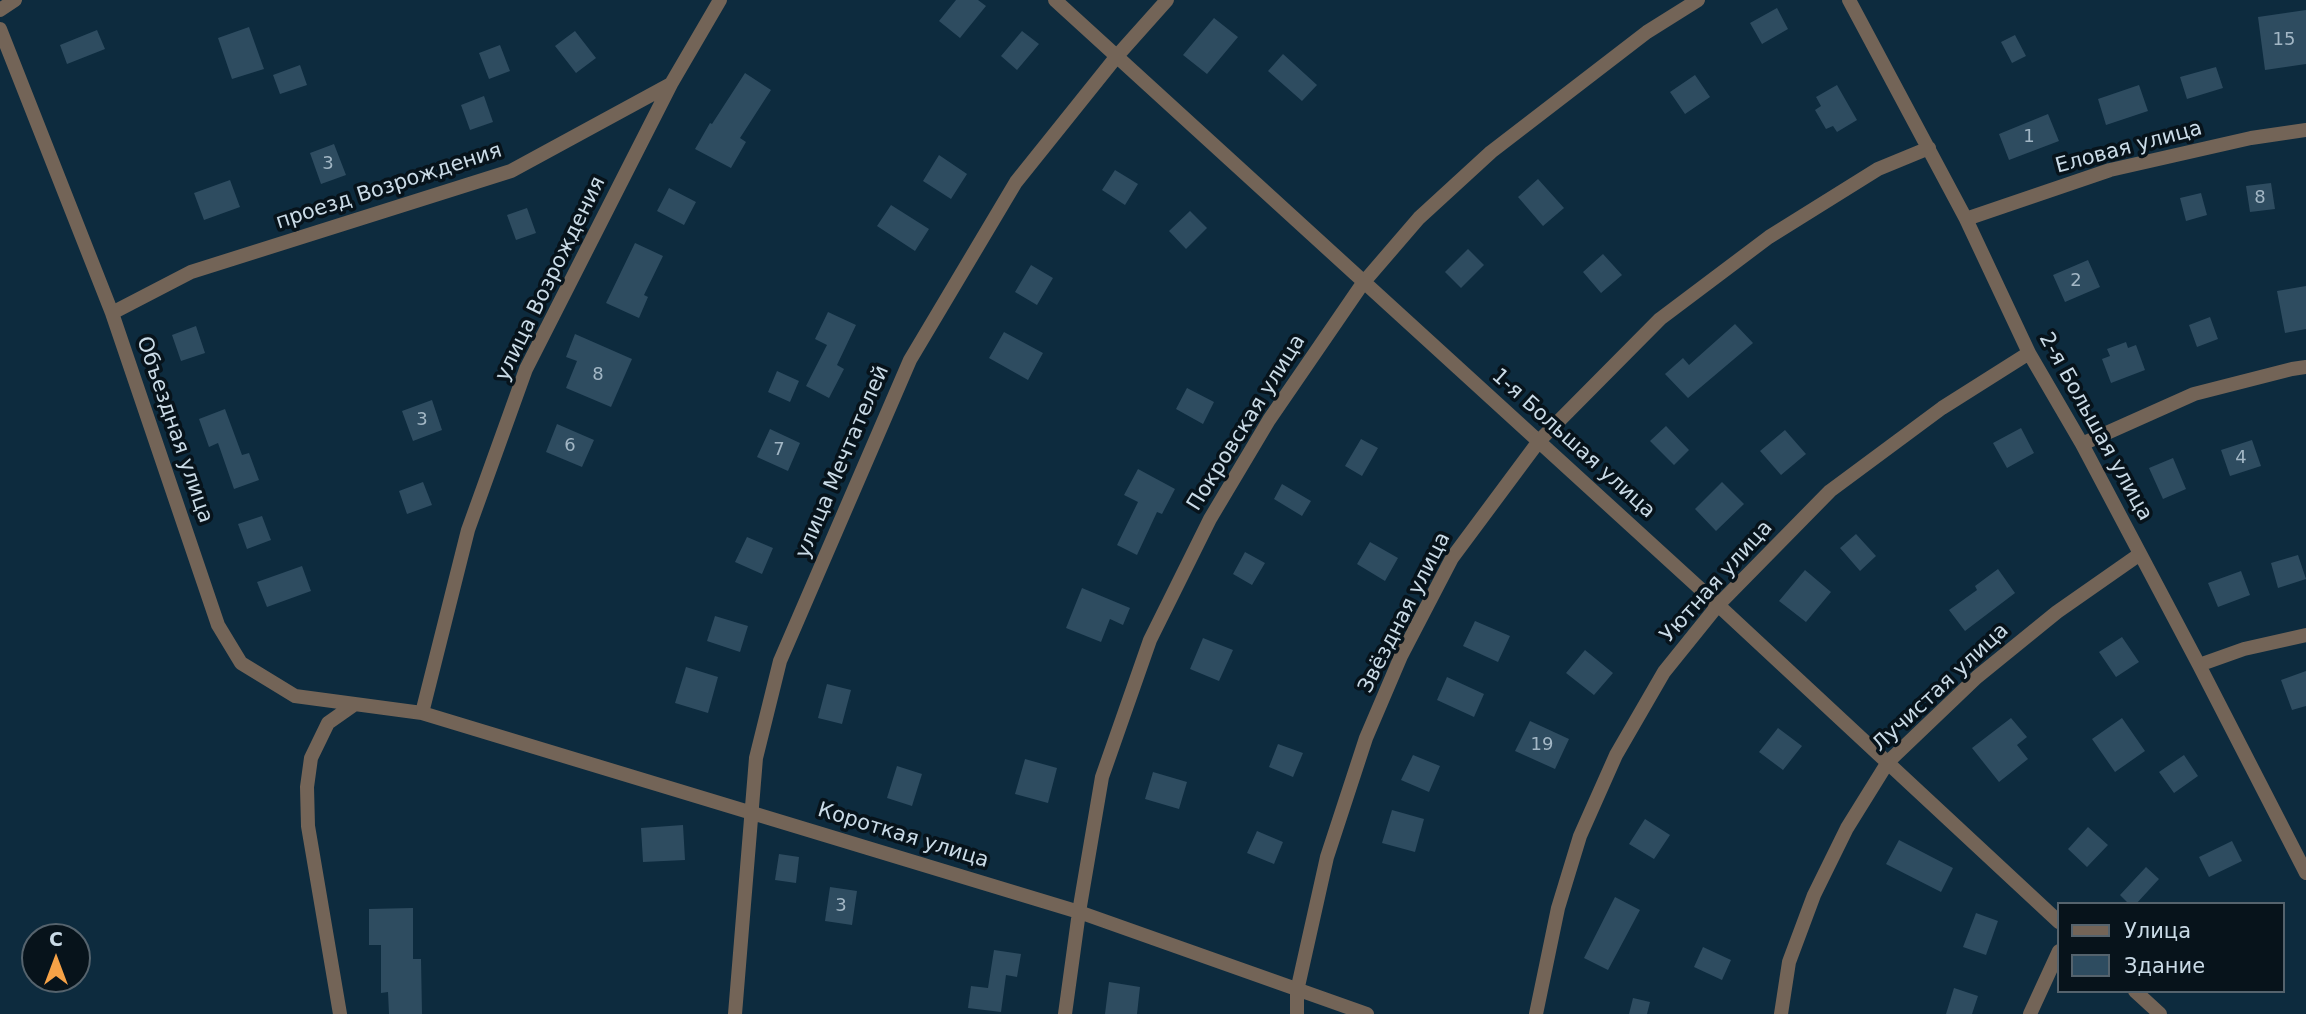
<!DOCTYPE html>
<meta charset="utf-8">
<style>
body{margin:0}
#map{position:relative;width:2306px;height:1014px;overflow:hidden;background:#0d2b3e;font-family:"DejaVu Sans",sans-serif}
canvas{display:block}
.legend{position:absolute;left:2057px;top:902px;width:228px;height:91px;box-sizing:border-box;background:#07131b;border:2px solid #55636d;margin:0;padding:9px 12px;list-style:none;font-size:21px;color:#cadbe7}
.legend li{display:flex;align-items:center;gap:14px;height:35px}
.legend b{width:35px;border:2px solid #55636d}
.north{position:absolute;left:21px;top:923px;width:70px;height:70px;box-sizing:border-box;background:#07131b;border:2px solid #55636d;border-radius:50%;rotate:0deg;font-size:19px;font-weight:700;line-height:28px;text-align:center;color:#cadbe7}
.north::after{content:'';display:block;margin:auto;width:24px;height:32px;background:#f6a247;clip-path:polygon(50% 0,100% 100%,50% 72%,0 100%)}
</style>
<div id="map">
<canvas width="2306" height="1014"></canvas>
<ul class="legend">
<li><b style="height:9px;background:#736457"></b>Улица</li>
<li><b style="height:19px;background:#2e4c60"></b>Здание</li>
</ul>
<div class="north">С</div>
</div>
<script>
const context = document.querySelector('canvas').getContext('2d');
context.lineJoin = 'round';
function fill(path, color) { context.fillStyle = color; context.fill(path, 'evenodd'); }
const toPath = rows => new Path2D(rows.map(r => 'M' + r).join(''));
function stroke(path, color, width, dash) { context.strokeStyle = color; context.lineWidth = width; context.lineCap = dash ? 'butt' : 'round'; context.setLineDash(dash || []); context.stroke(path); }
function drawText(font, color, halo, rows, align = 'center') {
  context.font = font + ' "DejaVu Sans",sans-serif'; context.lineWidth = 7; context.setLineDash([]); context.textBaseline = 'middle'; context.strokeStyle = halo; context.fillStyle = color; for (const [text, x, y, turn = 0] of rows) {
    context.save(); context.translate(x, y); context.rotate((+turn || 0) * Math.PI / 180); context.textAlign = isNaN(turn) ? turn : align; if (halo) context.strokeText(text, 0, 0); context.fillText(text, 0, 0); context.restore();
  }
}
fill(toPath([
 [956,0,978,0,986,6,960,38,939,21],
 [1777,8,1788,29,1762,44,1750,23],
 [2306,10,2306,64,2265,70,2258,17],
 [1214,18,1238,37,1207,74,1183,55],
 [249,27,264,69,232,79,218,38],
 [97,30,105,49,67,64,60,45],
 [575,31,596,58,576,73,555,46],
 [1022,31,1039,44,1017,70,1001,56],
 [2015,35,2026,56,2012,63,2001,42],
 [500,45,510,71,489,79,479,53],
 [1283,54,1317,85,1302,101,1268,71],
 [300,65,307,85,280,94,273,75],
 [2216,67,2223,88,2187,99,2180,77],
 [745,73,771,90,740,138,746,142,731,168,695,149,710,123,712,124],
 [1695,75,1710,97,1685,114,1670,92],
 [1837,85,1857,120,1837,132,1833,126,1826,129,1815,110,1821,106,1816,97],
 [2139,85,2148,111,2106,125,2098,99],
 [484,96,493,122,470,130,461,105],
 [2048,114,2059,141,2009,160,1999,134],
 [334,144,346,175,321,184,310,153],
 [939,155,967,174,951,199,923,181],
 [1115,170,1138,184,1125,205,1102,190],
 [1538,179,1564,208,1543,226,1518,197],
 [230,180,240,207,204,220,194,193],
 [2271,183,2275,209,2250,212,2246,186],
 [669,188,696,202,684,225,657,211],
 [2201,193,2207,215,2186,221,2180,198],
 [891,205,929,229,915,251,877,226],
 [527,208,536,233,516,240,507,215],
 [1190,211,1207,228,1186,249,1169,231],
 [635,243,663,256,644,295,648,297,639,318,606,303],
 [1468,249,1484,265,1461,288,1445,272],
 [1603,254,1622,275,1601,293,1583,272],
 [2088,260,2100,287,2065,302,2053,275],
 [1031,265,1053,278,1037,305,1015,292],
 [2306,286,2306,329,2285,333,2277,291],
 [828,312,856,325,837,365,844,369,829,398,806,386,827,345,815,339],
 [2210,317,2218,339,2197,347,2189,325],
 [1735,324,1753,343,1688,398,1665,374,1683,358,1689,365],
 [196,326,205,353,181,361,172,335],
 [1004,332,1043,353,1028,380,989,358],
 [575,334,632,359,611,407,566,388,577,361,566,357],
 [2126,342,2128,348,2136,345,2145,370,2111,383,2102,359,2110,356,2107,349],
 [777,371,799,381,790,402,768,392],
 [1187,388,1214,402,1203,424,1176,409],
 [432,400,442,430,413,441,402,411],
 [225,409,242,455,249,453,259,480,234,489,218,443,209,447,199,419],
 [557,424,594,440,582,467,546,452],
 [1666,426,1689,450,1674,465,1650,441],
 [2021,428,2034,453,2007,468,1993,443],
 [770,429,800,443,788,471,757,457],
 [1785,430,1806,454,1781,475,1760,451],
 [1361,439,1378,448,1362,476,1345,466],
 [2252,440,2261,466,2230,476,2221,450],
 [2173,458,2186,489,2163,499,2149,468],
 [1138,469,1175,489,1162,514,1157,512,1137,555,1117,545,1138,502,1124,495],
 [423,482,432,505,407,514,399,491],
 [1722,482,1744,504,1716,531,1695,509],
 [1282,484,1311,501,1302,516,1274,499],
 [262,516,271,540,247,549,238,524],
 [1856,534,1876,556,1860,571,1840,548],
 [747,537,773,548,762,574,735,562],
 [1370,542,1398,558,1385,581,1357,564],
 [1245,552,1265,563,1252,585,1233,574],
 [2298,555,2306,579,2278,588,2271,563],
 [302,566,311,591,267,607,257,582],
 [1998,569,2015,593,1965,631,1949,610,1977,590,1975,586],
 [1805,570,1831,592,1806,622,1779,601],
 [2241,571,2250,595,2218,607,2208,583],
 [1082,588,1130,608,1123,625,1110,619,1101,642,1066,628],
 [715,616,748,626,740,652,707,641],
 [1475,621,1510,636,1498,662,1463,646],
 [2122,637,2139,662,2116,677,2099,652],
 [1203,638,1233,650,1219,681,1190,669],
 [1585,650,1613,673,1594,695,1566,673],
 [686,667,718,677,708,713,675,703],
 [2306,671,2306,706,2292,710,2281,680],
 [1447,677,1484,694,1474,717,1437,700],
 [827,684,851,690,842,724,818,718],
 [2011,718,2027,737,2017,745,2028,759,1999,782,1972,748],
 [2122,718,2145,751,2115,772,2092,739],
 [1530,721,1569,739,1555,769,1515,751],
 [1778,728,1802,746,1783,770,1759,752],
 [1278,744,1303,753,1293,777,1269,767],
 [1413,755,1440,766,1429,792,1401,780],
 [2184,755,2198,776,2174,793,2159,772],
 [1025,759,1057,768,1048,803,1015,794],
 [897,766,922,774,912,806,887,798],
 [1153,772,1187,782,1179,809,1145,799],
 [1392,810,1424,819,1415,852,1382,843],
 [1645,819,1670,835,1654,859,1629,844],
 [683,825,685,860,643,862,641,828],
 [2088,827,2108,845,2087,867,2068,849],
 [1257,831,1283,842,1274,864,1247,853],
 [1899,840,1953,868,1941,892,1886,864],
 [2232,841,2242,861,2209,877,2199,857],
 [779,854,799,857,796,883,775,880],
 [2146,867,2159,879,2136,904,2129,904,2120,895],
 [830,887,857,891,852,925,825,921],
 [1615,897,1640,910,1608,970,1584,958],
 [413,908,413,959,421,959,422,1014,389,1014,388,992,381,993,381,945,369,945,369,909],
 [1976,913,1998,921,1986,955,1963,947],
 [1703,947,1731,960,1722,980,1694,967],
 [994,950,1021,954,1017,977,1006,975,1001,1012,968,1008,971,986,988,988],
 [1109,982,1140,987,1137,1014,1105,1014],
 [1954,988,1978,996,1972,1014,1946,1014],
 [1633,998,1650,1002,1647,1014,1629,1014]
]), '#2e4c60');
stroke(toPath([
 [1055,0,1718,605,2059,922],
 [1849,0,1966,219,2029,353,2082,444,2199,665,2306,873],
 [0,10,15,0],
 [0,29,112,313,218,625,241,663,295,696,422,713,1079,912,1367,1014],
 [1966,219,2110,170,2251,138,2306,130],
 [112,313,191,272,511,171,671,84],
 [2082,444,2194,394,2292,369,2306,367],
 [2199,665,2244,649,2306,635],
 [422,713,468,530,526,369,671,84,720,0],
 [2135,991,2160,1014],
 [340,1014,308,826,307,787,311,758,328,723,355,704],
 [735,1014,756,758,780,661,910,360,1016,182,1117,56,1167,0],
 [1065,1014,1079,912,1102,777,1150,640,1210,519,1269,420,1363,283,1419,218,1491,152,1647,32,1698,0],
 [1297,1014,1297,991,1327,857,1366,738,1401,656,1452,558,1539,441,1660,319,1769,237,1878,169,1929,148],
 [1536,1014,1558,908,1580,836,1616,755,1664,672,1718,605,1830,491,1942,408,2029,353],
 [1781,1014,1789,962,1814,895,1847,828,1888,762,1977,677,2057,612,2140,554],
 [2030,1014,2059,951]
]), '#736457', 14);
drawText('18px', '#a3b7c5', null, [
 ["15",2284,40],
 ["1",2029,137],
 ["3",328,164],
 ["8",2260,198],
 ["2",2076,281],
 ["8",598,375],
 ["3",422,420],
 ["6",570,446],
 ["7",779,450],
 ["4",2241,458],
 ["19",1542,745],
 ["3",841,906]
]);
drawText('21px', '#cadbe7', '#07131b', [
 ["Еловая улица",2129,148,-15],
 ["проезд Возрождения",389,187,-18],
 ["улица Возрождения",551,279,-64],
 ["Покровская улица",1247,423,-58],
 ["2-я Большая улица",2095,427,61],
 ["Объездная улица",174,430,71],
 ["1-я Большая улица",1573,444,42],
 ["улица Мечтателей",843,462,-67],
 ["Уютная улица",1717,582,-48],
 ["Звёздная улица",1405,613,-63],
 ["Лучистая улица",1941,688,-43],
 ["Короткая улица",903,836,17]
]);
</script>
